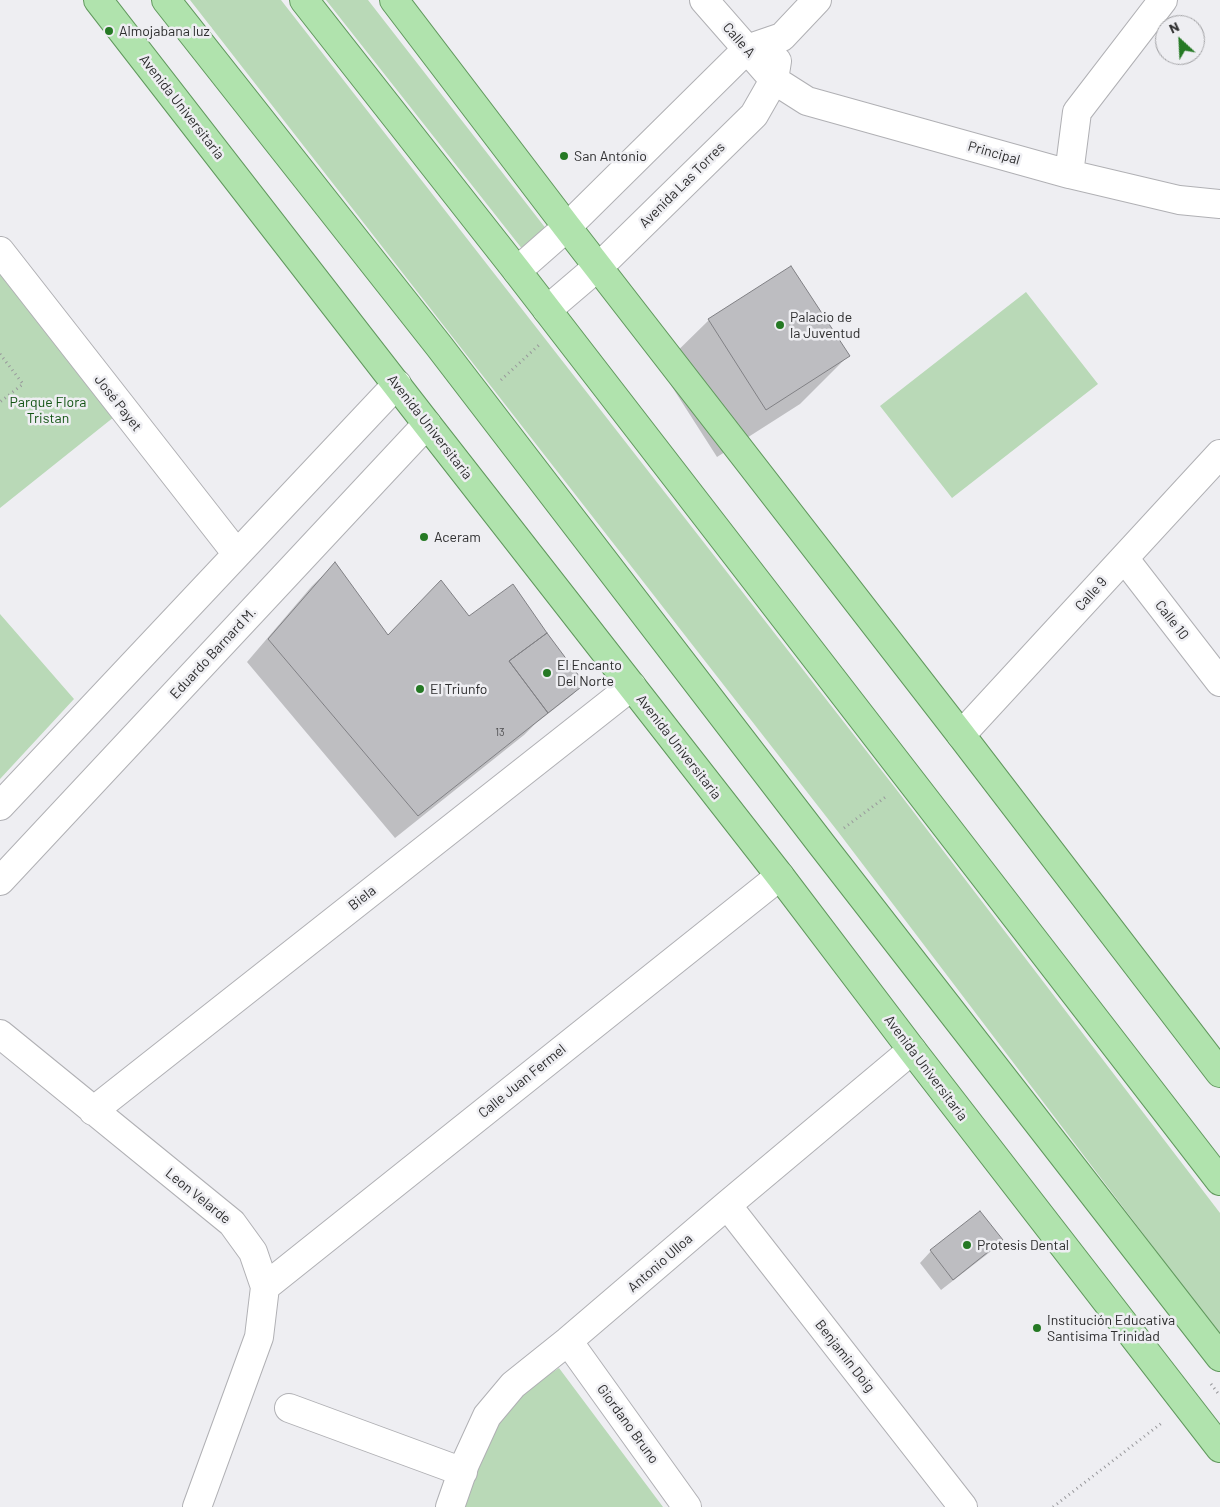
<!DOCTYPE html>
<meta charset="utf-8">
<style>
body{margin:0}
#map{position:relative;width:1220px;height:1507px;overflow:hidden;background:#eeeef2;font-family:Barlow,sans-serif}
canvas{display:block}
.north{position:absolute;left:1155px;top:15px;width:50px;height:50px;box-sizing:border-box;background:#eeeef2;border:1px solid #a1a1a4;border-radius:50%;rotate:335deg;font-size:14px;font-weight:700;line-height:20px;text-align:center;color:#2d2d2e}
.north::after{content:'';display:block;margin:auto;width:18px;height:22px;background:#257924;clip-path:polygon(50% 0,100% 100%,50% 72%,0 100%)}
</style>
<div id="map">
<canvas width="1220" height="1507"></canvas>
<div class="north">N</div>
</div>
<script>
const context = document.querySelector('canvas').getContext('2d');
context.lineJoin = 'round';
function fill(path, color) { context.fillStyle = color; context.fill(path, 'evenodd'); }
const toPath = rows => new Path2D(rows.map(r => 'M' + r).join(''));
function stroke(path, color, width, dash) { context.strokeStyle = color; context.lineWidth = width; context.lineCap = dash ? 'butt' : 'round'; context.setLineDash(dash || []); context.stroke(path); }
function drawText(font, color, halo, rows, align = 'center') {
  context.font = font + ' Barlow,sans-serif'; context.lineWidth = 5; context.setLineDash([]); context.textBaseline = 'middle'; context.strokeStyle = halo; context.fillStyle = color; for (const [text, x, y, turn = 0] of rows) {
    context.save(); context.translate(x, y); context.rotate((+turn || 0) * Math.PI / 180); context.textAlign = isNaN(turn) ? turn : align; if (halo) context.strokeText(text, 0, 0); context.fillText(text, 0, 0); context.restore();
  }
}
fill(toPath([
 [190,0,281,0,896,789,1220,1213,1220,1335,839,833],
 [326,0,368,0,561,248,538,269],
 [0,270,114,417,0,508],
 [1026,292,1098,384,952,498,880,406],
 [0,614,74,699,0,779],
 [559,1368,663,1507,462,1507,474,1472,497,1425,522,1392]
]), '#b9d9b7');
fill(toPath([
 [791,267,848,356,800,404,717,457,660,368,709,320],
 [335,564,388,637,469,618,584,684,572,695,535,724,524,735,395,838,247,662,312,586],
 [980,1213,1001,1240,990,1252,941,1290,920,1263,931,1251]
]), '#0003');
const building = toPath([
 [791,266,850,356,766,410,708,319,791,266],
 [335,562,388,635,441,580,469,616,513,584,547,633,509,661,548,713,418,816,268,639,335,562],
 [547,633,585,684,548,713,509,661,547,633],
 [980,1211,1003,1240,953,1280,930,1250,980,1211]
]);
fill(building, '#bdbdc1');
stroke(building, '#808084', 1);
const minor = toPath([
 [704,0,774,80,807,101,1069,174,1179,200,1220,204],
 [1069,174,1077,112,1163,0],
 [0,251,237,554],
 [517,271,567,227,747,49,782,37,817,0],
 [547,310,608,258,754,115,774,80,777,61],
 [1124,558,1220,682],
 [961,735,1220,454],
 [0,806,397,384],
 [0,881,427,424],
 [0,1034,232,1223,253,1252,265,1287,259,1337,197,1507],
 [93,1111,632,686],
 [727,1205,963,1507],
 [265,1287,780,876],
 [568,1341,687,1507],
 [289,1408,463,1472],
 [450,1507,465,1464,487,1416,513,1385,568,1341,727,1205,912,1050]
]);
const major = toPath([
 [98,0,427,424,780,876,912,1050,1220,1448],
 [166,0,439,346,822,845,1220,1357],
 [304,0,517,271,1220,1181],
 [394,0,567,227,961,735,1220,1073]
]);
stroke(minor, '#b0b0b4', 30);
stroke(major, '#60985d', 30);
stroke(toPath([
 [0,354,23,384,0,402],
 [501,380,539,345],
 [844,828,887,796],
 [1211,1384,1220,1396],
 [1053,1507,1163,1422]
]), '#98989b', 3, [1, 4]);
stroke(minor, '#fff', 28);
stroke(major, '#b0e3ad', 28);
for (const [x, y, r, color] of [
 [109,31,5,"#257924"],
 [564,156,5,"#257924"],
 [780,325,5,"#257924"],
 [424,537,5,"#257924"],
 [547,673,5,"#257924"],
 [420,689,5,"#257924"],
 [967,1245,5,"#257924"],
 [1037,1328,5,"#257924"]
]) { const dot = new Path2D(); dot.arc(x, y, r, 0, 2 * Math.PI); context.fillStyle = color; context.fill(dot); stroke(dot, '#eeeef2', 2); }
drawText('11px', '#515153', null, [
 ["13",500,732]
]);
drawText('14px', '#2d2d2e', '#eeeef2', [
 ["Almojabana luz",119,31],
 ["San Antonio",574,156],
 ["Palacio de",790,317],
 ["la Juventud",790,333],
 ["Aceram",434,537],
 ["El Encanto",557,665],
 ["Del Norte",557,681],
 ["El Triunfo",430,689],
 ["Protesis Dental",977,1245],
 ["Institución Educativa",1047,1320],
 ["Santisima Trinidad",1047,1336]
], 'left');
drawText('14px', '#2d2d2e', '#eeeef2', [
 ["Calle A",739,40,49],
 ["Avenida Universitaria",182,107,52],
 ["Principal",994,153,16],
 ["Avenida Las Torres",682,185,-45],
 ["José Payet",118,403,52],
 ["Avenida Universitaria",430,427,52],
 ["Calle 9",1091,594,-48],
 ["Calle 10",1172,620,52],
 ["Eduardo Barnard M.",213,653,-47],
 ["Avenida Universitaria",679,747,52],
 ["Biela",362,898,-38],
 ["Avenida Universitaria",926,1068,53],
 ["Calle Juan Fermel",522,1081,-39],
 ["Leon Velarde",198,1196,39],
 ["Antonio Ulloa",660,1263,-41],
 ["Benjamin Doig",845,1356,52],
 ["Giordano Bruno",628,1424,54]
]);
drawText('14px', '#125313', '#eeeef2', [
 ["Parque Flora",48,402],
 ["Tristan",48,418]
]);
</script>
